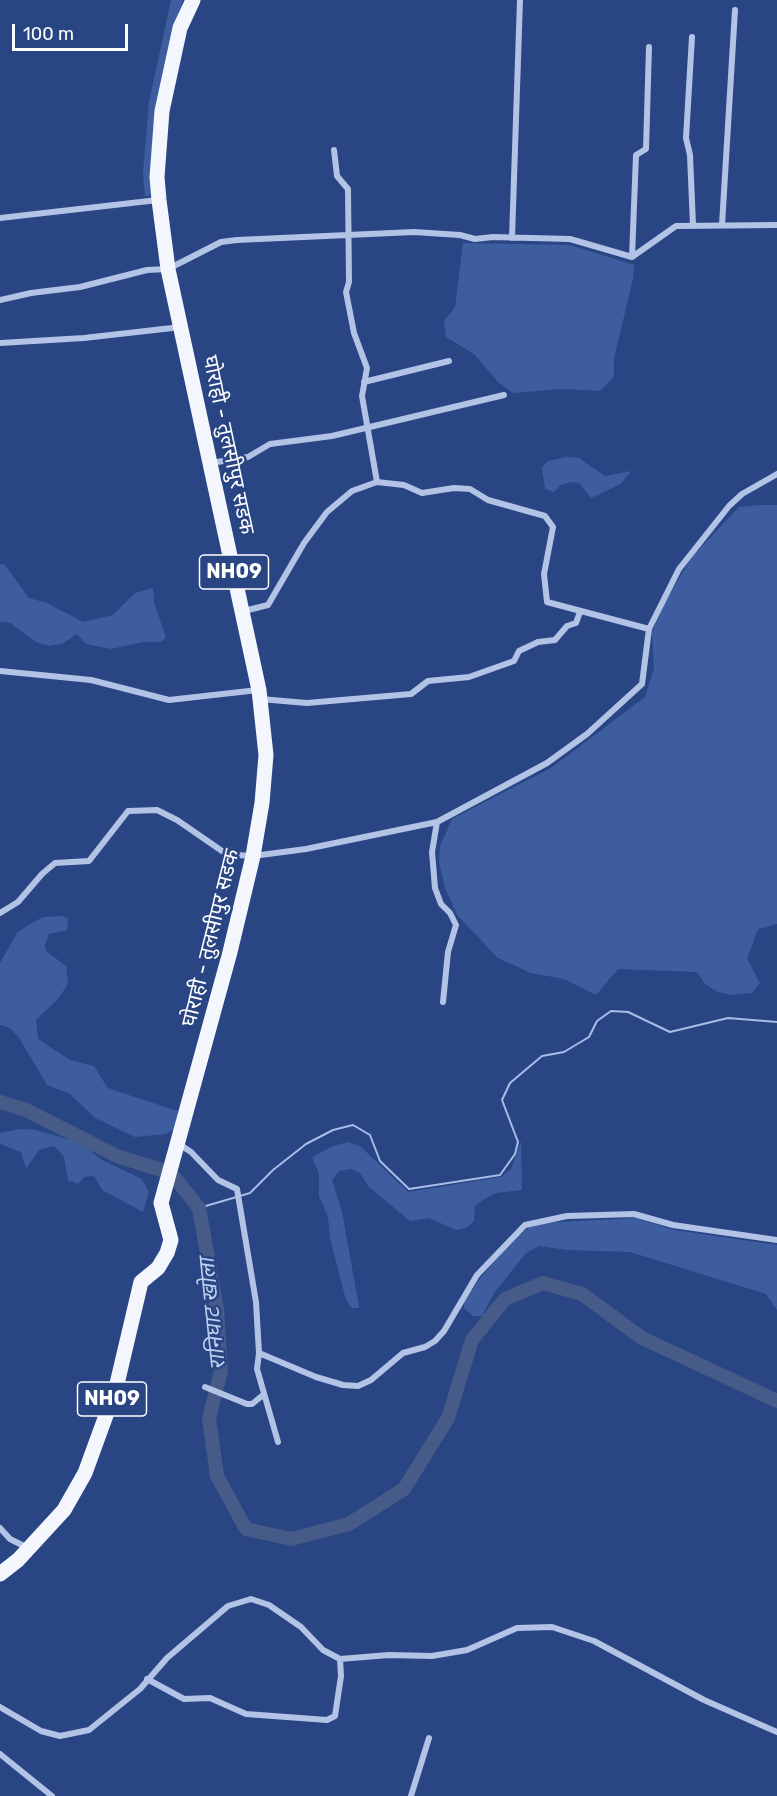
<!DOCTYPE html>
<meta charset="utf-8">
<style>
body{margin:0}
#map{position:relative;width:777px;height:1796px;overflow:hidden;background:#294583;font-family:Rubik,sans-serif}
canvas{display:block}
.scale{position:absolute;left:12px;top:24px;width:116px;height:27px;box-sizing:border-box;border:3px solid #fff;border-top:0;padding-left:8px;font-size:18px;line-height:21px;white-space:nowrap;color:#fff;-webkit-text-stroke:4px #294583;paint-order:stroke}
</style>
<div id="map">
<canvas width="777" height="1796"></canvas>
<div class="scale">100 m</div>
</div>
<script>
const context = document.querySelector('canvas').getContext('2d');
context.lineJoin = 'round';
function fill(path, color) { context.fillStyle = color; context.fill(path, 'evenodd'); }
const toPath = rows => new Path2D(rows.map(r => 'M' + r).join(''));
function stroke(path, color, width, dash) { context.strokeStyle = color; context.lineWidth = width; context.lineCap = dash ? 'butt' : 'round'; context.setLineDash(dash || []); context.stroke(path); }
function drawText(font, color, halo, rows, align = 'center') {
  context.font = font + ' Rubik,"Noto Sans Devanagari",sans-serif'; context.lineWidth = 5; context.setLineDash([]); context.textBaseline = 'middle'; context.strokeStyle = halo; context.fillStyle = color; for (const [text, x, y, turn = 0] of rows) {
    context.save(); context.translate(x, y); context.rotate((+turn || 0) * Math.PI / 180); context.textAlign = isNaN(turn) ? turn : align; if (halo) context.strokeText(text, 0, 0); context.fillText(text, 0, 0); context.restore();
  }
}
fill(toPath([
 [171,0,183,0,173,33,153,195,145,196,143,173,149,102],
 [463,243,570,245,634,265,633,279,614,358,614,377,600,391,561,389,513,393,499,383,474,354,446,337,444,321,455,307],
 [566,457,579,458,605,476,631,471,621,484,591,498,579,483,571,482,561,485,554,492,545,489,542,467,548,461],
 [762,505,777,505,777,924,758,929,747,959,760,983,752,993,733,995,718,992,705,984,697,972,618,969,596,995,564,979,531,973,498,958,457,915,445,888,439,861,440,846,452,819,551,768,645,697,654,668,652,633,664,604,691,558,739,507],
 [0,564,5,565,29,598,47,603,83,622,113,615,135,593,153,588,154,602,166,638,161,642,143,642,111,649,86,644,77,634,62,644,49,646,36,642,10,623,0,622],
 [62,916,68,918,67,930,49,934,45,945,46,951,66,966,68,984,58,999,36,1020,38,1039,70,1060,94,1066,107,1087,113,1090,178,1111,177,1128,166,1134,135,1137,95,1118,70,1094,47,1085,19,1038,10,1028,0,1025,0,963,17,933,27,926,43,917],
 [20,1129,36,1130,80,1143,102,1160,142,1179,149,1192,143,1212,102,1190,94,1176,84,1177,78,1184,68,1180,64,1157,54,1146,39,1150,26,1169,21,1152,0,1144,0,1133],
 [521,1141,522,1190,496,1193,485,1199,475,1206,474,1221,466,1228,456,1230,429,1218,410,1221,369,1187,360,1173,351,1169,339,1171,332,1180,342,1212,358,1301,359,1308,352,1308,346,1300,343,1289,330,1238,328,1217,319,1196,319,1173,312,1157,333,1146,348,1142,360,1146,408,1192,501,1177,511,1169],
 [636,1218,674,1230,777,1245,777,1310,766,1294,630,1252,567,1250,539,1246,526,1253,494,1293,482,1316,473,1316,464,1308,464,1303,478,1281,510,1243,528,1228,539,1223]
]), '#3e5d9f');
stroke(toPath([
 [199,1208,250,1193,273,1170,306,1144,333,1130,353,1125,370,1135,380,1161,409,1189,500,1175,515,1154,518,1142,502,1100,510,1083,542,1056,564,1052,589,1037,597,1021,611,1011,628,1012,670,1032,728,1018,777,1022]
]), '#a7bde7', 2);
stroke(toPath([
 [0,1102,26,1110,117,1156,171,1173,199,1208,217,1309,221,1371,209,1418,217,1476,246,1529,291,1539,349,1524,404,1489,448,1418,472,1340,505,1299,543,1283,582,1294,642,1338,777,1401]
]), '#475b88', 14);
stroke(toPath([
 [692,37,686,138,690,155,693,225],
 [334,150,337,176,348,189,349,282,346,292,354,333,367,368,362,396,377,482],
 [0,218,158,200],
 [722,225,735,10],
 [512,238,520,0],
 [632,257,636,155,646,149,649,47],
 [0,300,31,293,80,287,147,270,168,269,221,242,237,240,414,232,460,235,475,239,493,237,570,239,632,257,676,226,777,225],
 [0,343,84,338,181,327],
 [364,382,449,361],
 [211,463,248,457,270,444,332,436,504,395],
 [244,611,268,605,304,543,327,512,352,491,377,482,404,485,422,493,454,488,470,489,488,500,545,516,553,527,544,574,547,602,649,629],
 [0,671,91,680,169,700,258,690],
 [260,699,307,703,411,694,428,681,469,677,514,661,519,651,538,642,555,640,567,626,576,623,580,612],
 [437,822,432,852,435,888,441,904,450,913,456,925,448,952,443,1002],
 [0,913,18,902,42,874,55,863,89,861,128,811,157,810,177,820,222,851,236,855,253,856,306,849,437,822,547,763,587,734,642,684,649,629,679,569,729,506,742,494,777,474],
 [179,1144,191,1152,218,1180,237,1189,256,1302,259,1353,316,1377,343,1385,358,1386,371,1380,403,1353,425,1347,435,1341,444,1331,477,1275,525,1225,567,1216,634,1214,673,1225,777,1240],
 [259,1353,257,1369,278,1442],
 [205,1387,247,1404,252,1404,263,1395],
 [0,1528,10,1539,28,1548],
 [147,1679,184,1699,210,1698,246,1714,327,1720,335,1716,341,1676,340,1659],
 [0,1707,41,1731,60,1736,89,1730,140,1689,167,1658,228,1606,251,1599,269,1605,301,1627,323,1650,340,1659,389,1655,432,1656,467,1650,517,1628,552,1627,594,1641,704,1700,777,1732],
 [0,1754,52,1796],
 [411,1796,429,1738]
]), '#b2c3e6', 6);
stroke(toPath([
 [0,1574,18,1560,64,1510,85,1473,116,1388,141,1282,158,1268,167,1253,171,1240,161,1203,230,952,253,856,262,803,266,755,259,690,168,269,159,200,157,177,162,111,180,28,193,0]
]), '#f3f6fd', 15);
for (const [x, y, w] of [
 [234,572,69],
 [112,1399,69]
]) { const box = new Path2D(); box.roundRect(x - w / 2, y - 17, w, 34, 4.5); context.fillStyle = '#294583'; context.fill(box); stroke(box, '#fff', 1.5); }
drawText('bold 20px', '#fff', null, [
 ["NH09",234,572],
 ["NH09",112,1399]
]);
drawText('21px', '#fff', '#294583', [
 ["घोराही - तुलसीपुर सडक",228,445,78],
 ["घोराही - तुलसीपुर सडक",211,938,-76]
]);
drawText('italic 22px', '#beceee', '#294583', [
 ["रानिघाट खोला",213,1314,-96]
]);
</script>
